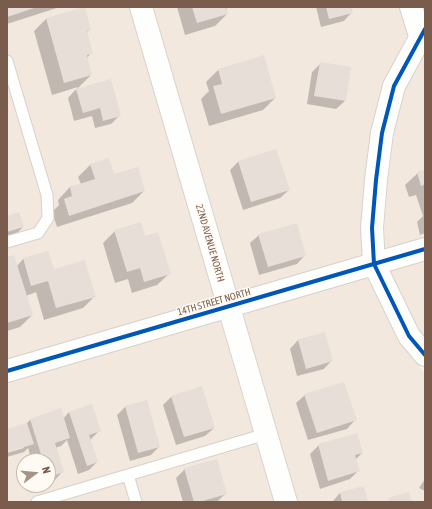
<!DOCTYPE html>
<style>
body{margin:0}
#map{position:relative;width:432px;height:509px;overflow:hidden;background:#f9f5f0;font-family:"Asap Condensed",sans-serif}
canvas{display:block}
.frame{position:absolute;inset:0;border:8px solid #7a5c4d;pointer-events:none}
.north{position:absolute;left:16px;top:453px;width:40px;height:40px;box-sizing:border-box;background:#fffaf3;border:1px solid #cabbb1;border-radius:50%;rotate:74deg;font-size:11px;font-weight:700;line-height:16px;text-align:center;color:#7a5c4d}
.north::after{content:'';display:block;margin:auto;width:14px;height:18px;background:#a69286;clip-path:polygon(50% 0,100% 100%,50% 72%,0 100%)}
</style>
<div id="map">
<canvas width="432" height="509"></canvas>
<div class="frame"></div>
<div class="north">N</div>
</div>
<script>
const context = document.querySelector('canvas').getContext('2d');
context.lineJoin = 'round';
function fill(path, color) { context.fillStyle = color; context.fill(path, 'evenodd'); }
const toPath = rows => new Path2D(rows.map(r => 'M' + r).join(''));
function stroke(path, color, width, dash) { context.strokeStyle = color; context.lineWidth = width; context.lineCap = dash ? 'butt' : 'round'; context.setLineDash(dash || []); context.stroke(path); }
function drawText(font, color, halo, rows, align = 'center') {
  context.font = font + ' "Asap Condensed",sans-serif'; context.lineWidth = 3; context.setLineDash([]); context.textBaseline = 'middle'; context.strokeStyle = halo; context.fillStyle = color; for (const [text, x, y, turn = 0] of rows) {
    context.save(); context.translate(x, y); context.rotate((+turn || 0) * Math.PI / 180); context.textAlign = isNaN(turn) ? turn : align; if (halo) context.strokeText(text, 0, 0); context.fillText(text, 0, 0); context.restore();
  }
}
fill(toPath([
 [7,7,129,7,215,300,7,360],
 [153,7,399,7,408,35,383,82,371,132,365,179,361,227,362,256,237,293],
 [425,50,425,238,385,250,384,227,388,180,394,134,404,89],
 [425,260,425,337,419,330,390,270],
 [367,277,398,340,425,373,425,502,298,502,243,313],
 [220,320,274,502,7,502,7,382],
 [24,461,48,461,48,485,24,485]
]), '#f2e8de');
fill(toPath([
 [7,7,60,7,7,24],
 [177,7,227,7,227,14,215,26,185,35],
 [316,7,351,7,352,12,344,21,321,27],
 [84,8,90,29,86,33,91,53,87,58,91,75,76,90,120,115,111,124,95,128,92,116,74,121,68,98,78,87,52,95,34,31,46,19],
 [321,63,345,101,336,109,307,104,312,72],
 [218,70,275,98,263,110,209,126,201,99,209,91,206,82],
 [276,150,289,190,280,198,243,210,230,170,238,162],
 [90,165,144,191,132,203,57,227,52,212,59,205,58,200,70,187,81,184,78,177],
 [425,171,425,233,420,235,417,222,423,216,416,195,409,197,405,185,418,173],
 [7,217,23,227,11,239,7,240],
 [115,231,144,237,170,273,157,285,132,293,128,279,115,283,103,243],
 [259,235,305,255,297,264,259,275,250,243],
 [48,252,54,271,95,296,83,308,44,320,36,292,26,296,32,315,20,327,7,331,7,258,17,266,23,259],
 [324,333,332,360,324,369,297,376,290,349,298,340],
 [305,395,355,420,347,429,308,440,296,403],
 [171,397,214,428,205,436,176,445,163,405],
 [126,406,159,447,151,455,130,461,117,415],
 [60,410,63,419,69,412,99,431,90,440,97,462,89,470,78,474,67,440,61,446,55,448,63,471,55,480,48,482,48,461,32,461,28,448,24,452,7,457,7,453,24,448,24,446,7,451,7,430,25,425,30,420],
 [319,445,362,453,355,460,358,471,350,479,320,489,310,454],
 [185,469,225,494,217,502,183,502,176,478],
 [425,479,425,491,419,488],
 [363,487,367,502,332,502,340,493]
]), '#0003');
fill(toPath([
 [7,7,37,7,7,17],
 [85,7,91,30,87,31,93,54,87,55,92,75,64,83,46,18],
 [192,7,226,7,228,14,197,23],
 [326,7,352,7,353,13,329,19],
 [264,55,276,98,221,114,213,86,222,84,218,69],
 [320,62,351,67,346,101,314,96],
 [111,79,121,116,103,121,100,108,83,113,76,89],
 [276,149,290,190,251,202,238,161],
 [109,158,114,174,138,167,145,191,69,216,64,199,72,196,70,187,95,179,90,164],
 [425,170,425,184,421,186,417,172],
 [19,212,24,227,7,232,7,216],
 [141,222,145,236,158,232,171,274,144,282,140,268,127,272,114,230],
 [297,223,306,256,268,267,258,234],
 [48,251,54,269,85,260,96,297,56,308,48,281,31,286,23,258],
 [14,255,33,315,7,323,7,257],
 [325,332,333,361,306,369,298,340],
 [344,382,357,420,317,433,304,394],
 [202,386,215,428,184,437,171,396],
 [147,400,160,447,138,453,125,406],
 [92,404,101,431,89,435,98,462,87,466,69,412],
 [61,408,70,438,55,443,64,472,49,477,48,461,43,461,30,419],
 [27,423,34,444,8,452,7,429],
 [357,433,363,453,355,455,360,471,328,481,318,444],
 [217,459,227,494,199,502,194,502,184,468],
 [364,486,368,502,342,502,340,492],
 [409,492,412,502,389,502,388,498]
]), '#e6ded7');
const lane = toPath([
 [7,61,47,195,48,218,38,233,7,242],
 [128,475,136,502],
 [37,502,266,434]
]);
const street = toPath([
 [411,7,420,36],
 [425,29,394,86,382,133,376,180,372,228,374,264,409,336,425,355],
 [7,371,425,249]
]);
const secondary = toPath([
 [141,7,286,502]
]);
stroke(lane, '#d7d1cb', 13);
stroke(street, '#d7d1cb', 24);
stroke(secondary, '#d9d2cb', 24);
stroke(lane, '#fefefd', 11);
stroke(street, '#fefefd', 22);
stroke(secondary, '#fefefd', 22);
stroke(toPath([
 [425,29,394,86,382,133,376,180,372,228,374,264,409,336,425,355],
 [7,371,425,249]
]), '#0057b8', 4);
drawText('10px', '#7a5c4d', '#fffaf3', [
 ["22ND AVENUE NORTH",210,243,74],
 ["14TH STREET NORTH",214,302,-16]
]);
</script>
